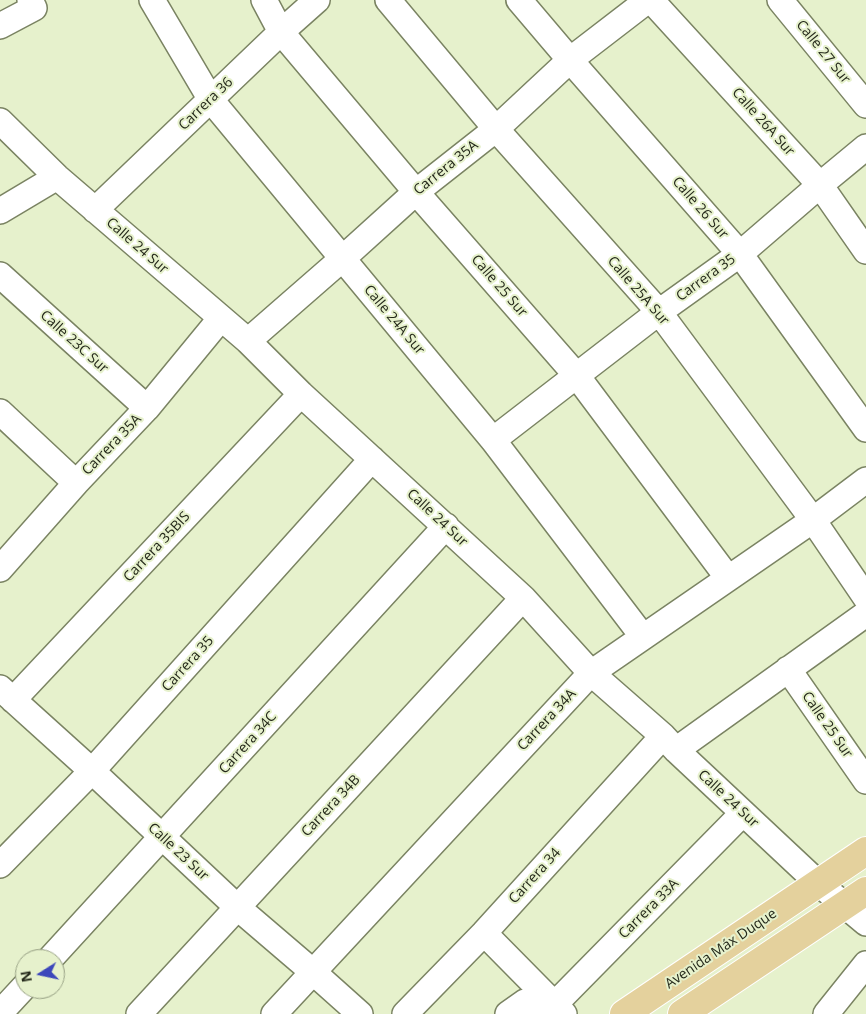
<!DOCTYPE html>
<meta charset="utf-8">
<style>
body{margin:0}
#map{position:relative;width:866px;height:1014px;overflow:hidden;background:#e6f1cc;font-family:"Open Sans",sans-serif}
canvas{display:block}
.north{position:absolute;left:15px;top:949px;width:50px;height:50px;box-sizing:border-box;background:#e6f1cc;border:1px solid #98a185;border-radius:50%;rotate:260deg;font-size:14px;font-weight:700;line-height:20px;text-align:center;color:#24281a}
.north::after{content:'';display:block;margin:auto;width:18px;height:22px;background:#3c47bb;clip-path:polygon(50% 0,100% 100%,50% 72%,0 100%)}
</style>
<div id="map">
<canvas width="866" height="1014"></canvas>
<div class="north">N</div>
</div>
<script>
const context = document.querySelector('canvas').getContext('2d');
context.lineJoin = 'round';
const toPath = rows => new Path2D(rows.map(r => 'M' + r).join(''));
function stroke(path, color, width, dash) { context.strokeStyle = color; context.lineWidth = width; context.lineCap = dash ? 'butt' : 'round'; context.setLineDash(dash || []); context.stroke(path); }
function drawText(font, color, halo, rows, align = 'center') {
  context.font = font + ' "Open Sans",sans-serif'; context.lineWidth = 4; context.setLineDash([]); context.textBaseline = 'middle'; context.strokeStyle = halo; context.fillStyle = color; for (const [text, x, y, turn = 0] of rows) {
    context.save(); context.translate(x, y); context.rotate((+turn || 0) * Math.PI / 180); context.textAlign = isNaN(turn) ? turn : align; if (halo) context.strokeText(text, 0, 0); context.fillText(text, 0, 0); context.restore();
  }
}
const minor = toPath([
 [152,0,211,100,493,440,643,637],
 [264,0,281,32,416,192,577,376,728,578],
 [388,0,496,129,659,312,813,520,866,598],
 [519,0,570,60,740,254,866,429],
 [651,0,820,185,866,251],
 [780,0,866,105],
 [0,26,34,8,30,0],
 [0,121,57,177,248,341,301,394,523,598,591,673,663,736,676,750,818,883,866,923],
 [95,210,281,32,317,0],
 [0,211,57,177],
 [0,275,147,408],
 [248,341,342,259,416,192,496,129,570,60,648,0],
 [0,412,76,483],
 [493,440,659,312,740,254,820,185,866,147],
 [0,569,76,483,147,408,221,318],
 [788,669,866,781],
 [0,688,92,771,237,907,313,972,360,1014],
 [13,700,301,394],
 [676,750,866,614],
 [0,865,92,771,372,459],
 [484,933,564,1014],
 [50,959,446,526],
 [0,1013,25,986],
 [139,1014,523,598],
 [274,1014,591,673,813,520,866,480],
 [405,1014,484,933,663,736],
 [508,1014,525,1002,530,1001,534,1003,544,1014],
 [547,1014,555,1004,743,813],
 [826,1014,866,964]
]);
const major = toPath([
 [624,1014,866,851],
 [682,1014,866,891]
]);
stroke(minor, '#7a8362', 28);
stroke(major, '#fff', 30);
stroke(minor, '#fff', 25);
stroke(major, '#e4d19d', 28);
drawText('14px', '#24281a', '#e6f1cc', [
 ["Calle 27 Sur",823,52,51],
 ["Carrera 36",206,104,-44],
 ["Calle 26A Sur",763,122,48],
 ["Carrera 35A",446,168,-39],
 ["Calle 26 Sur",700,208,49],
 ["Calle 24 Sur",137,246,41],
 ["Carrera 35",706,278,-36],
 ["Calle 25 Sur",499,286,49],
 ["Calle 25A Sur",638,291,49],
 ["Calle 24A Sur",394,320,50],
 ["Calle 23C Sur",74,342,42],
 ["Carrera 35A",112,445,-46],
 ["Calle 24 Sur",437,518,43],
 ["Carrera 35BIS",157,547,-47],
 ["Carrera 35",188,664,-48],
 ["Carrera 34A",547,720,-47],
 ["Calle 25 Sur",827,725,55],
 ["Carrera 34C",248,743,-48],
 ["Calle 24 Sur",728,799,43],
 ["Carrera 34B",331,806,-47],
 ["Calle 23 Sur",178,852,43],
 ["Carrera 34",535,876,-48],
 ["Carrera 33A",649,909,-45],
 ["Avenida Máx Duque",721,949,-34]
]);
</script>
